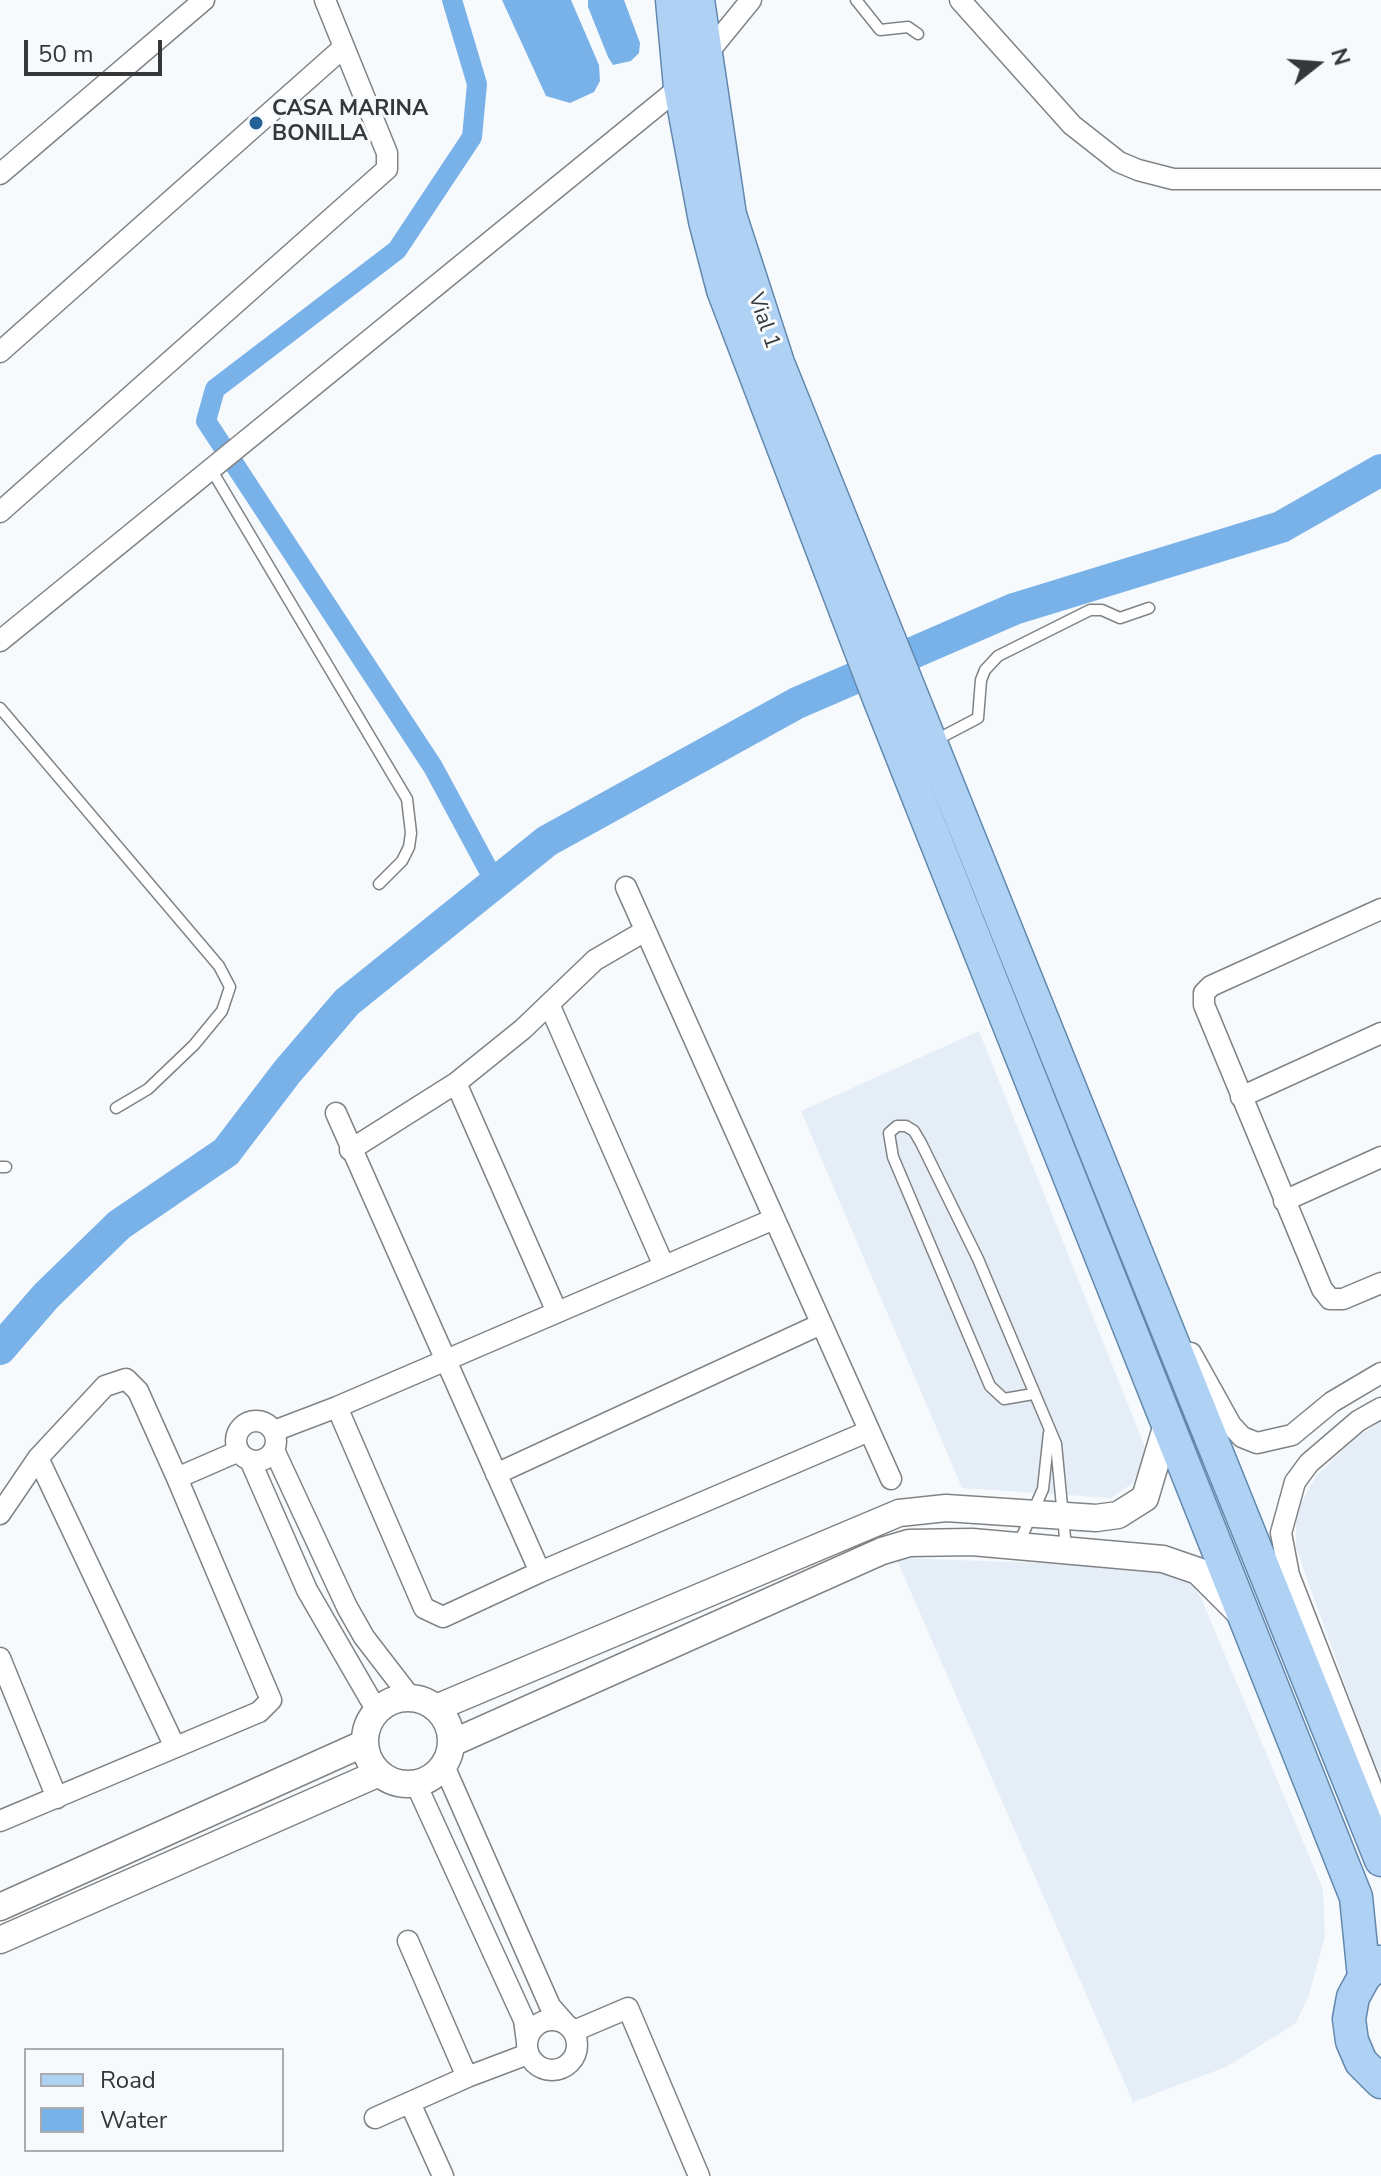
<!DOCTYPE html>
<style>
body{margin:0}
#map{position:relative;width:1381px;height:2176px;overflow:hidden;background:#f7fafd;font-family:"Nunito Sans",sans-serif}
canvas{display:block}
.legend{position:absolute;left:24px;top:2048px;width:260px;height:104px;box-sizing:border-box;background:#f7fafd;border:2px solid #aaacae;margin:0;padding:10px 14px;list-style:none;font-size:24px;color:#363738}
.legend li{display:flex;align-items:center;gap:16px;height:40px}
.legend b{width:40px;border:2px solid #aaacae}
.north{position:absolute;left:1277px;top:24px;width:80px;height:80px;-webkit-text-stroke:6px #f7fafd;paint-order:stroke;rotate:73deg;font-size:22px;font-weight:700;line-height:32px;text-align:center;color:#363738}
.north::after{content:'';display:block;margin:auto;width:28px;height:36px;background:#363738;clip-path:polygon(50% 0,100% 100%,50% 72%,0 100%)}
.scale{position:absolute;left:24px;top:40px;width:138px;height:36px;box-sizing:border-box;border:4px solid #363738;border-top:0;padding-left:10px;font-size:24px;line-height:28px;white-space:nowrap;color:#363738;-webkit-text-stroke:6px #f7fafd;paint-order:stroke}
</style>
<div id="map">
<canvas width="1381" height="2176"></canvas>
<ul class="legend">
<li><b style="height:10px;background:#afd2f4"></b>Road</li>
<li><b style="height:22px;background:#79b1e9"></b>Water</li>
</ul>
<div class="north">N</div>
<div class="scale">50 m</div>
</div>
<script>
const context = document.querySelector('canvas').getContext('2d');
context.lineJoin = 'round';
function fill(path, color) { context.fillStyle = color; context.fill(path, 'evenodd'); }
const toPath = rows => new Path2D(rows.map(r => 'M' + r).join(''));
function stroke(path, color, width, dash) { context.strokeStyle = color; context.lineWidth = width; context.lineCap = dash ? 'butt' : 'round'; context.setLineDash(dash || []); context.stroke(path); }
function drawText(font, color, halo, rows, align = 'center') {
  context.font = font + ' "Nunito Sans",sans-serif'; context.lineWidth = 6; context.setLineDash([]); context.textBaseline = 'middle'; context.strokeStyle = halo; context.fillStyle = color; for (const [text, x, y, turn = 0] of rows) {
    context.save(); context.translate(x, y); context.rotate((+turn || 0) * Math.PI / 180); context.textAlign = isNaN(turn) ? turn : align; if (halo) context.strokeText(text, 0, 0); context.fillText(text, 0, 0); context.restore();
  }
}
fill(toPath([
 [979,1031,1147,1452,1133,1483,1111,1498,962,1488,801,1111],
 [1381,1421,1381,1785,1296,1548,1296,1513,1316,1476,1356,1438],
 [896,1558,1165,1567,1190,1580,1202,1600,1323,1889,1325,1936,1309,1995,1296,2023,1226,2067,1133,2102]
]), '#e5eef7');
fill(toPath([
 [502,0,571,0,599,65,600,81,594,92,570,103,546,96],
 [588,0,624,0,640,43,639,53,631,61,613,65,608,57,588,7]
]), '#79b1e9');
stroke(toPath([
 [452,0,477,84,472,137,397,250,215,389,206,421,433,767,495,882]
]), '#79b1e9', 20);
stroke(toPath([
 [0,1349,46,1296,119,1225,226,1152,287,1072,347,1002,547,841,797,703,1014,609,1281,527,1381,470]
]), '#79b1e9', 32);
const service = toPath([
 [856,0,880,30,908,27,918,34],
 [211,469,407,799,411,833,409,847,402,861,379,884],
 [0,708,219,966,230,987,222,1011,194,1045,148,1089,116,1108],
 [936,740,978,718,981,680,985,670,998,656,1090,610,1102,610,1120,618,1149,608],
 [0,1167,6,1167],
 [1033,1394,1004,1399,990,1386,893,1157,889,1133,897,1126,906,1126,914,1131,921,1143,978,1259,1056,1444,1066,1548],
 [1019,1543,1043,1489,1049,1433]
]);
const minor = toPath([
 [960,0,1072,125,1119,162,1138,170,1173,179,1381,179],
 [0,174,204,0],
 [0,352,344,47],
 [0,512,387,169,387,153,325,0],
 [0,641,680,87,751,0],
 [626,887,891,1479],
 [1381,909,1211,986,1204,993,1204,1005,1322,1289,1330,1299,1343,1299,1381,1283],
 [549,1004,664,1266],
 [456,1083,557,1312],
 [1241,1097,1381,1033],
 [336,1113,540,1572],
 [350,1150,456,1083,523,1029,595,960,645,931],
 [1284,1201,1381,1157],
 [1191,1353,1231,1425,1242,1437,1257,1443,1292,1435,1332,1402,1381,1373],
 [337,1407,424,1608,443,1617,540,1572,869,1431],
 '236 1441a20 20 0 1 1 40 0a20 20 0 1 1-40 0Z',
 [274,1431,337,1407,774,1219],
 [274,1450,347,1607,364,1637,411,1698],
 [38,1458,175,1747],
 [250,1460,307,1590,377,1711],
 [496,1474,821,1324],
 [177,1478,239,1451],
 [0,1514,38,1458,105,1386,126,1379,138,1391,177,1478,271,1700,259,1712,0,1821],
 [0,1658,57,1798],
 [444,1766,550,2006,565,2023],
 [416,1784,524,2020,527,2042],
 [1372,1828,1375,1813,1371,1786,1289,1575,1281,1533,1295,1482,1309,1463,1358,1421,1381,1408],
 '527 2045a25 25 0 1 1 50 0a25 25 0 1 1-50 0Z',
 [574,2031,628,2008,699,2176],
 [467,2077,528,2054],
 [410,2103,443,2176],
 [375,2118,467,2077,408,1941]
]);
const tertiary = toPath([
 '365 1741a43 43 0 1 1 86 0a43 43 0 1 1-86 0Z',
 [436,1708,899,1513,946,1508,1096,1518,1118,1515,1145,1498,1168,1421],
 [452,1743,882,1551,909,1543,972,1542,1163,1559,1198,1571,1238,1611],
 [0,1907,365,1743],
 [0,1940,379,1773]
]);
const primary = toPath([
 [672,0,680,87,705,221,723,290,880,701,1356,1897,1364,1977],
 [698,0,730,215,778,363,1381,1860],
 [1379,1962,1364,1977,1353,1997,1349,2019,1352,2041,1361,2062,1381,2082]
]);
stroke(service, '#808385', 13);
stroke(minor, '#808385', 23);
stroke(tertiary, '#808385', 29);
stroke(primary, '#6288ae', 35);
stroke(service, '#fff', 10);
stroke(minor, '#fff', 20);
stroke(tertiary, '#fff', 26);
stroke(primary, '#afd2f4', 32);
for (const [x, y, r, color] of [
 [256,123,8,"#256198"]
]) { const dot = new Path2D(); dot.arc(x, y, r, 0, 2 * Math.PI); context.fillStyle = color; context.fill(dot); stroke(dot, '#f7fafd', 3); }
drawText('bold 22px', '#363738', '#f7fafd', [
 ["CASA MARINA",272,110],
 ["BONILLA",272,135]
], 'left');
drawText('22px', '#363738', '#f7fafd', [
 ["Vial 1",763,321,71]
]);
</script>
